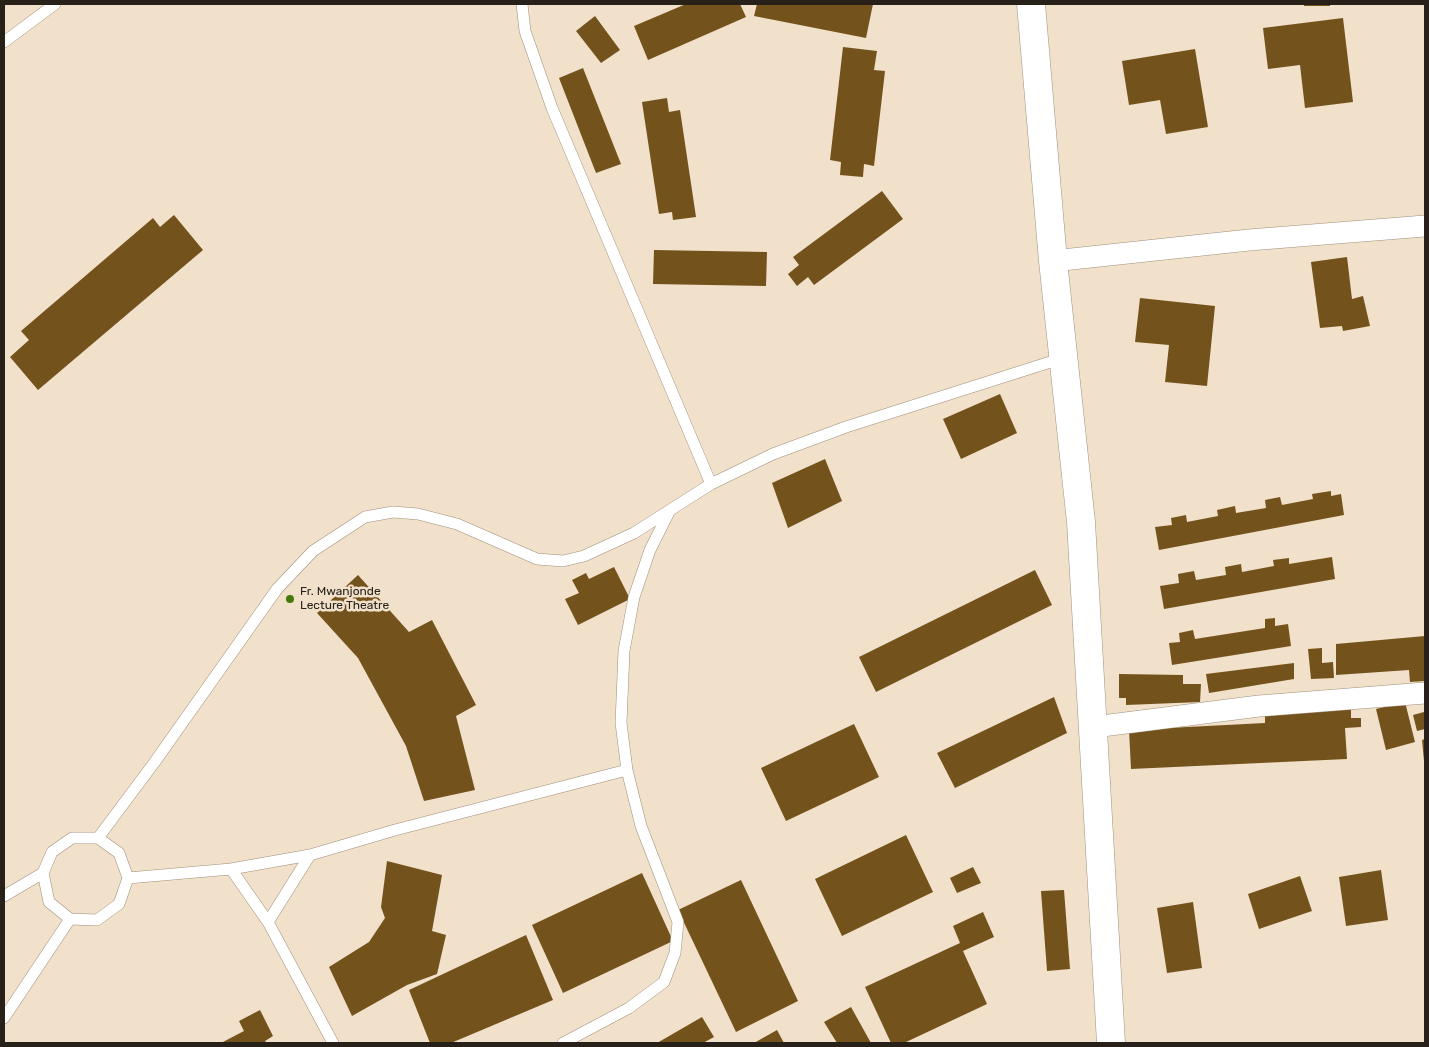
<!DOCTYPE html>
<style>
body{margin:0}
#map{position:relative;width:1429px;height:1047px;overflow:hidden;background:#f1e0ca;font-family:Rubik,sans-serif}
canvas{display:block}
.frame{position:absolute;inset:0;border:5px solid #272119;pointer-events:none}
</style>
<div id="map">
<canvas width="1429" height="1047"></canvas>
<div class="frame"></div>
</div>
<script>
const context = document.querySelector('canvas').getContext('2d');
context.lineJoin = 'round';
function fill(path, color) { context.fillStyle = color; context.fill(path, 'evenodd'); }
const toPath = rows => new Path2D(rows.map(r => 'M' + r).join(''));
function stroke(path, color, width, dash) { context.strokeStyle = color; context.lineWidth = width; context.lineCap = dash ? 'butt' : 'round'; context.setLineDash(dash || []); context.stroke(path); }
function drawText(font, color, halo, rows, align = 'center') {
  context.font = font + ' Rubik,sans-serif'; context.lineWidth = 5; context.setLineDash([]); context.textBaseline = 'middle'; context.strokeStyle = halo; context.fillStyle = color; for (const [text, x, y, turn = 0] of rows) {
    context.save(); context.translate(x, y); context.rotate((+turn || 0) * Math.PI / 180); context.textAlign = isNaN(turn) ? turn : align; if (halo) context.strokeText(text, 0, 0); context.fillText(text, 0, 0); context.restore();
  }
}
fill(toPath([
 [686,4,740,4,746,17,648,60,634,26],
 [757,4,873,4,866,38,754,16],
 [1304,4,1330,4,1330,6,1304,6],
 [595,16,620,50,601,63,576,31],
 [1343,18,1353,102,1305,108,1300,65,1268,69,1263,28],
 [843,47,877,51,874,70,885,71,874,166,864,164,863,177,840,175,841,162,830,160],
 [1195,49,1208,127,1166,134,1160,100,1129,105,1122,61],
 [583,68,621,164,596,173,559,78],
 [667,98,669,112,680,110,696,217,673,220,672,212,659,214,642,102],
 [882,191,903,219,814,285,808,277,797,286,788,274,799,265,793,257],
 [174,215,203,250,38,390,10,357,29,340,21,331,153,218,160,227],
 [654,250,767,252,766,286,653,284],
 [1347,257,1352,299,1363,296,1370,326,1343,331,1342,326,1320,328,1311,262],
 [1140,298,1215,306,1207,386,1165,382,1169,345,1135,342],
 [1000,394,1017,433,961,459,943,419],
 [825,459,842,501,788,528,772,483],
 [1331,491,1331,496,1341,494,1344,515,1159,550,1155,527,1172,525,1171,518,1186,515,1187,522,1218,516,1217,510,1235,506,1236,513,1266,508,1265,500,1280,497,1282,505,1313,499,1312,494],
 [1332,557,1335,579,1164,609,1160,586,1179,583,1178,574,1194,571,1196,580,1226,575,1225,567,1241,564,1242,572,1274,566,1273,560,1289,558,1289,564],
 [614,567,630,599,578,625,565,599,579,593,572,580,586,573,589,579],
 [1035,570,1052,605,876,692,859,657],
 [358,575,409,632,432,620,476,705,456,716,475,790,424,801,406,746,358,658,317,613],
 [1275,618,1275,626,1288,624,1291,646,1172,665,1169,643,1180,642,1179,633,1193,630,1195,639,1265,628,1265,619],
 [1425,636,1425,681,1410,682,1409,670,1336,675,1336,644],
 [1322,648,1322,663,1333,662,1334,678,1311,679,1308,649],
 [1294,663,1294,679,1209,693,1206,674],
 [1119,674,1183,675,1183,684,1201,684,1200,702,1126,705,1126,698,1119,698],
 [1054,697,1067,733,955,788,937,753],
 [1405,702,1415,742,1386,750,1376,709],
 [1351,708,1351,718,1361,718,1361,727,1345,728,1347,759,1131,769,1129,730,1265,723,1265,712],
 [1424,712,1425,729,1417,731,1413,715],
 [854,724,879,777,786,821,761,768],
 [1425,739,1425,760,1424,761,1422,740],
 [906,835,933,892,842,936,815,879],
 [387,861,442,875,432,931,446,935,437,974,407,985,352,1016,329,967,369,942,385,918,381,907],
 [973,867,981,883,957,893,950,878],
 [1381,870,1388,920,1346,926,1339,877],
 [642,873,673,941,563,993,532,925],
 [1300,876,1312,911,1259,929,1248,894],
 [741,880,798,1001,736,1032,678,910],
 [1064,890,1070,969,1047,971,1041,891],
 [1193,902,1202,968,1167,973,1157,908],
 [983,912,994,937,963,951,987,1004,904,1043,891,1043,865,987,960,943,953,926],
 [526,935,553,1000,451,1043,430,1043,409,990],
 [851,1007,871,1043,837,1043,824,1022],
 [260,1010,273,1036,265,1041,267,1043,221,1043,244,1031,239,1021],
 [702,1017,714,1037,703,1043,657,1043],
 [777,1030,784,1043,754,1043]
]), '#74521c');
const service = toPath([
 [522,4,525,31,552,108,711,484],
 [4,42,55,4],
 [98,838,154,763,277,589,313,551,365,517,393,512,418,514,457,524,537,559,563,561,584,556,634,533,711,484,773,454,846,427,1063,358],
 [231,869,268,922,333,1043],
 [128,878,231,869,310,855,395,830,627,770],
 [4,896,43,873,52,852,72,838,98,838,119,853,128,878,119,904,97,920,70,919,49,902,43,873],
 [268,922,310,855],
 [4,1018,70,919],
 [563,1043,629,1008,664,982,675,953,678,922,641,826,627,770,621,723,624,651,634,597,650,550,669,512]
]);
const minor = toPath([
 [1053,261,1249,240,1425,226],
 [1094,727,1259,706,1425,693]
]);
const secondary = toPath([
 [1031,4,1053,261,1081,522,1111,1043]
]);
stroke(service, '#9f8f7b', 12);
stroke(minor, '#9f8f7b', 22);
stroke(secondary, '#9f8f7b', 29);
stroke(service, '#fff', 11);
stroke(minor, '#fff', 21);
stroke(secondary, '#fff', 28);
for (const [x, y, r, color] of [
 [290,599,5,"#437909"]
]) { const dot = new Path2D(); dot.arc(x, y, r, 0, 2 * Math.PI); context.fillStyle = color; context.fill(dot); stroke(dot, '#f1e0ca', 2); }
drawText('12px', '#272119', '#f1e0ca', [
 ["Fr. Mwanjonde",300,592],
 ["Lecture Theatre",300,606]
], 'left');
</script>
